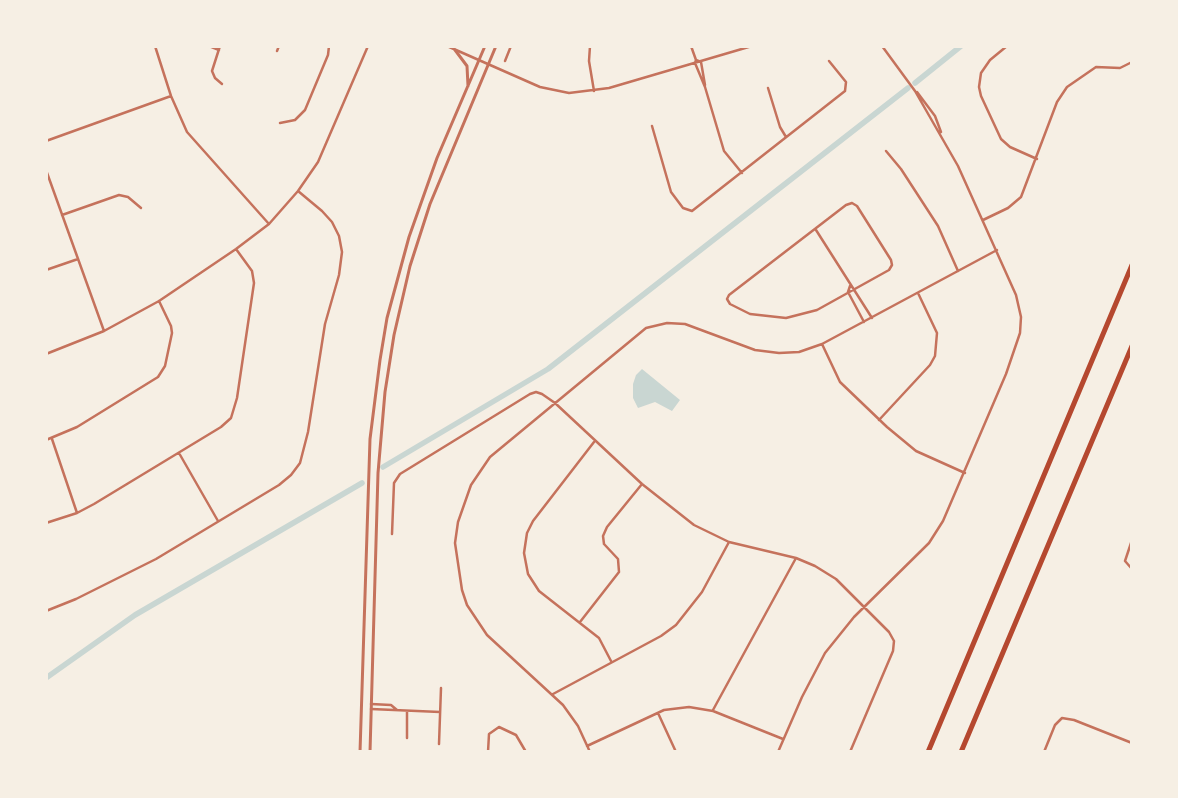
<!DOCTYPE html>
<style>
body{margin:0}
#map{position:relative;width:1178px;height:798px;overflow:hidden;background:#f6efe4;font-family:"Fira Sans Condensed",sans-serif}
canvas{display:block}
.frame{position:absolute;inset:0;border:48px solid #f6efe4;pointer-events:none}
</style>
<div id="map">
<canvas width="1178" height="798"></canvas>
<div class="frame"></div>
</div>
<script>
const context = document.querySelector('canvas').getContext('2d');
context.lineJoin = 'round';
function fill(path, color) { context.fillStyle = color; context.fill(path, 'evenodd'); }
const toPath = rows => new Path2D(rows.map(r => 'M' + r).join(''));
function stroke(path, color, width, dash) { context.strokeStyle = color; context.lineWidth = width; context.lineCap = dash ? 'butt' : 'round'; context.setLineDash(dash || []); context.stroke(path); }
fill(toPath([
 [642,369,680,400,672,411,655,402,638,408,633,398,633,384,636,375]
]), '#c9d6d2');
stroke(toPath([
 [915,83,961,46],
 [383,467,548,369,908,88],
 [46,678,135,615,362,483]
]), '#c9d6d2', 5.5);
stroke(toPath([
 [155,46,171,96,187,132,269,224],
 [209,46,219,50],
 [220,46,212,71,215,78,222,84],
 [447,46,540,87,569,93,609,88,752,46],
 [590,46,589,61,594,91],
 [691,46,696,60,701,62,705,85],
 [1007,46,990,60,981,73,979,87,981,96,1001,139,1010,147,1037,159],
 [277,51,279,46],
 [696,60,695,63,705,87,724,151,742,173],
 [505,61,511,46],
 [768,88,780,127,786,137],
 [917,92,935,116,941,132],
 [280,123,295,120,305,110,328,55,329,46],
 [652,126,671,192,683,208,692,211,845,91,846,82,829,61],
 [46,141,171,96],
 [886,151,901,169,938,226,958,271],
 [46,170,104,331],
 [852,203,857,206,891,260,892,265,889,270,817,310,786,318,750,314,730,304,727,299,729,295,846,205,852,203],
 [62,215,119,195,128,197,141,208],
 [983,220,1008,208,1021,197,1057,102,1067,87,1096,67,1120,68,1132,62],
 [816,230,872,318],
 [46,270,78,259],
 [850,286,848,292,864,322],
 [822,344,840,382,887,427,916,451,965,473],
 [46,354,104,331,159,301,236,249,269,224,298,191,318,162,368,46],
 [879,420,930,365,935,356,937,333,918,293],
 [52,439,77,513],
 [46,440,77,427,158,377,165,366,172,333,171,326,159,301],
 [594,442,533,521,527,533,524,553,528,574,539,591,599,638,611,661],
 [179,453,218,521],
 [46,523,77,513,94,504,221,427,231,418,237,398,254,283,252,271,236,249],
 [392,534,394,483,400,474,530,394,536,392,542,394,555,403,642,484,694,525,729,542,796,558,815,566,836,579,889,632,894,641,893,651,850,752],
 [1132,540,1125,561,1132,569],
 [46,611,76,599,156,559,279,485,291,475,300,463,308,432,325,324,339,275,342,252,339,236,332,222,322,211,298,191],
 [580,622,619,572,618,559,604,544,603,536,607,527,642,484],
 [553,694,661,636,676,625,702,592,729,542],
 [371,704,391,705,397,710],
 [371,709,440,712],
 [713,710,796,558],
 [658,713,676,752],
 [407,738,407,711],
 [439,744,441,688],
 [587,746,664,710,689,707,713,711,783,739],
 [488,752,489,734,499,727,516,735,526,752],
 [590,752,578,726,563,705,487,635,467,605,462,590,455,543,458,522,471,485,490,457,646,328,667,323,685,324,755,350,779,353,799,352,822,344,997,250],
 [778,752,802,697,825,653,854,617,929,543,943,521,1006,374,1020,333,1021,317,1016,295,958,166,915,91,882,46],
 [1044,752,1055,725,1062,718,1074,720,1132,743]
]), '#c5725c', 2.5);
stroke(toPath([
 [455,50,467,66,468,86],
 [360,752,370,439,380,360,387,318,409,237,437,158,485,46],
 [370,752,378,473,385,392,394,335,410,266,430,204,496,46]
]), '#c5725c', 3);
stroke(toPath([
 [928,752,1132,265],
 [961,752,1132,346]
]), '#b5482f', 5);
</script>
